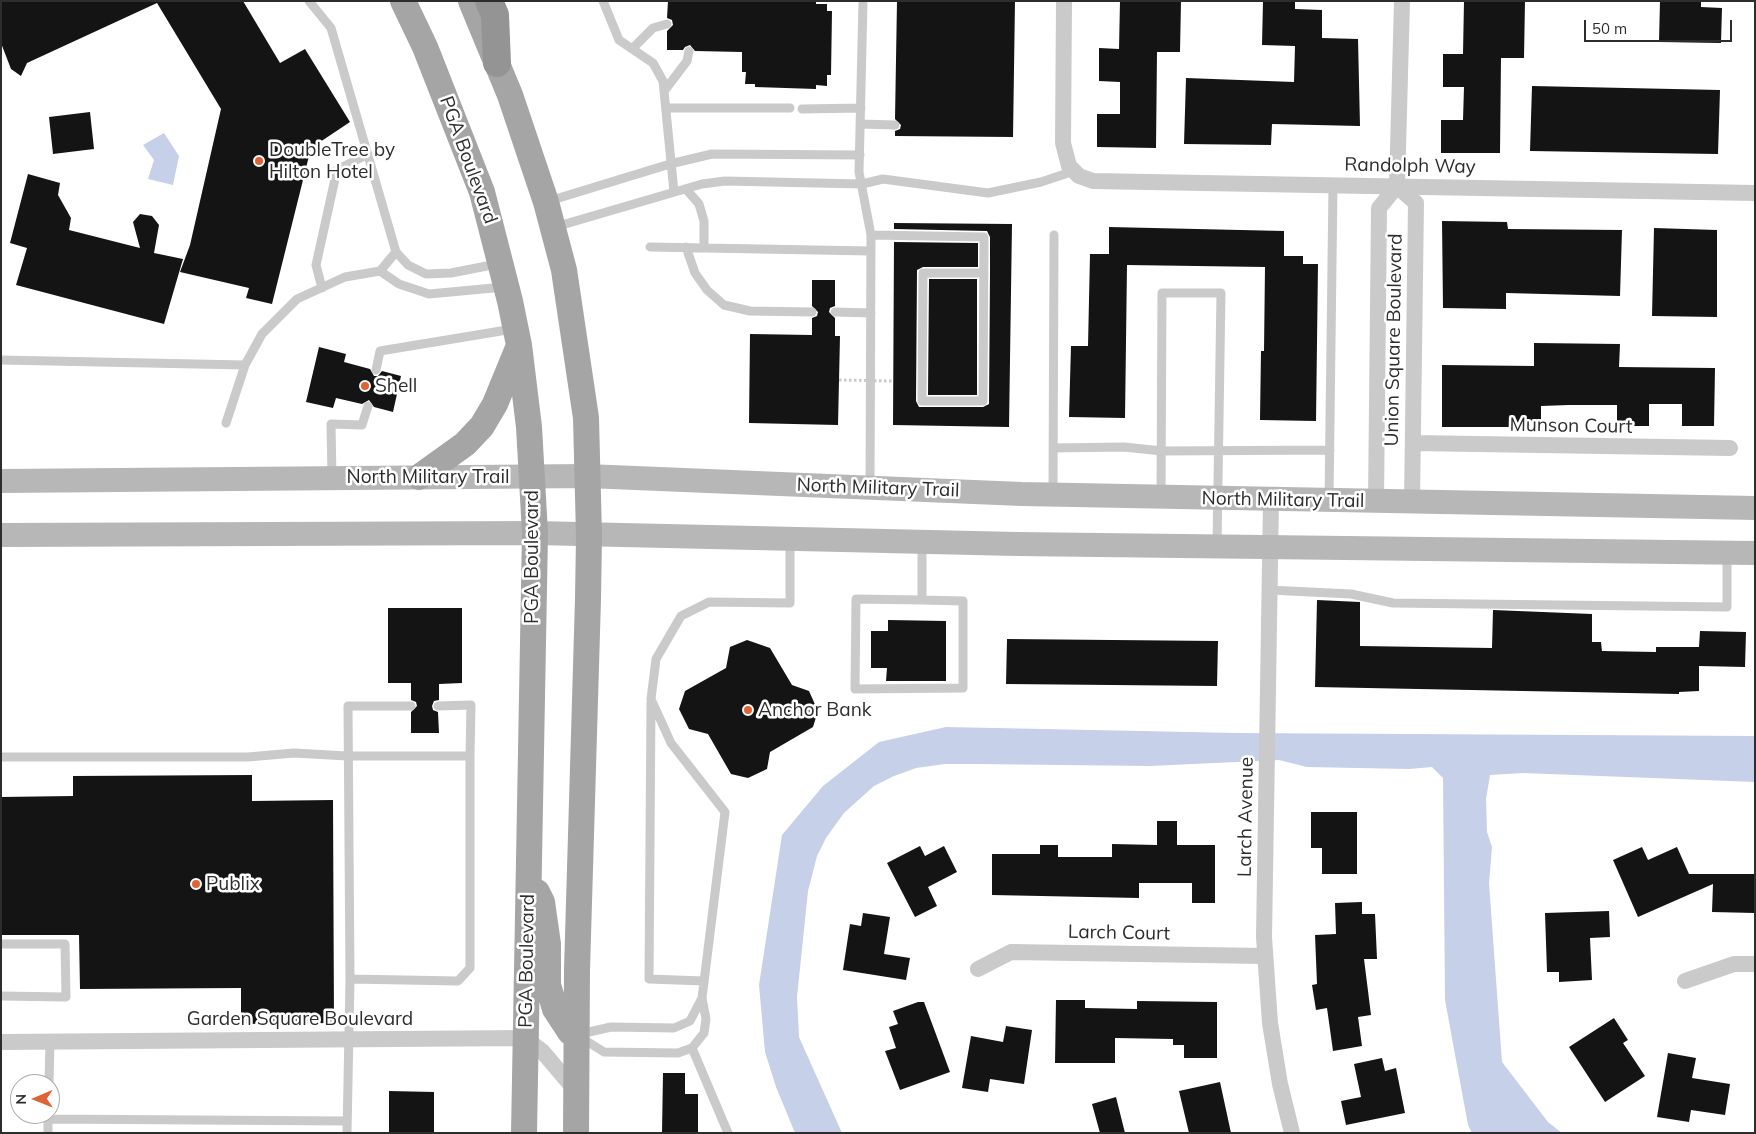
<!DOCTYPE html>
<style>
body{margin:0}
#map{position:relative;width:1756px;height:1134px;overflow:hidden;background:#fff;font-family:Mulish,sans-serif}
canvas{display:block}
.frame{position:absolute;inset:0;border:2px solid #2d2d2d;pointer-events:none}
.north{position:absolute;left:10px;top:1074px;width:50px;height:50px;box-sizing:border-box;background:#fff;border:1px solid #ababab;border-radius:50%;rotate:269deg;font-size:14px;font-weight:700;line-height:20px;text-align:center;color:#2d2d2d}
.north::after{content:'';display:block;margin:auto;width:18px;height:22px;background:#de6435;clip-path:polygon(50% 0,100% 100%,50% 72%,0 100%)}
.scale{position:absolute;left:1584px;top:20px;width:148px;height:22px;box-sizing:border-box;border:2px solid #2d2d2d;border-top:0;padding-left:6px;font-size:15px;line-height:18px;white-space:nowrap;color:#2d2d2d;-webkit-text-stroke:4px #fff;paint-order:stroke}
</style>
<div id="map">
<canvas width="1756" height="1134"></canvas>
<div class="frame"></div>
<div class="north">N</div>
<div class="scale">50 m</div>
</div>
<script>
const context = document.querySelector('canvas').getContext('2d');
context.lineJoin = 'round';
function fill(path, color) { context.fillStyle = color; context.fill(path, 'evenodd'); }
const toPath = rows => new Path2D(rows.map(r => 'M' + r).join(''));
function stroke(path, color, width, dash) { context.strokeStyle = color; context.lineWidth = width; context.lineCap = dash ? 'butt' : 'round'; context.setLineDash(dash || []); context.stroke(path); }
function drawText(font, color, halo, rows, align = 'center') {
  context.font = font + ' Mulish,sans-serif'; context.lineWidth = 5; context.setLineDash([]); context.textBaseline = 'middle'; context.strokeStyle = halo; context.fillStyle = color; for (const [text, x, y, turn = 0] of rows) {
    context.save(); context.translate(x, y); context.rotate((+turn || 0) * Math.PI / 180); context.textAlign = isNaN(turn) ? turn : align; if (halo) context.strokeText(text, 0, 0); context.fillText(text, 0, 0); context.restore();
  }
}
fill(toPath([
 [164,133,179,156,173,185,148,179,154,160,143,145],
 [946,727,1237,733,1755,736,1755,782,1523,773,1490,775,1486,799,1487,832,1492,847,1489,883,1502,1062,1548,1122,1562,1133,1472,1133,1468,1125,1445,1000,1443,778,1432,767,1409,769,1307,767,1279,760,1150,766,975,764,945,764,916,768,894,776,874,786,844,813,826,838,817,856,808,891,797,997,799,1037,842,1133,795,1133,776,1087,765,1052,759,985,782,835,823,786,879,742]
]), '#c7d0e9');
fill(toPath([
 [1,1,243,1,280,63,305,49,350,122,311,148,272,304,246,298,249,288,180,272,190,245,221,109,157,3,27,63,21,76,11,69,1,43],
 [668,1,816,1,816,4,827,4,827,11,832,11,831,75,827,75,827,86,816,85,816,89,755,87,755,84,745,84,746,72,742,72,742,52,695,51,690,45,685,47,683,50,667,50,667,31,673,25,672,20,667,18],
 [897,1,1015,1,1013,137,895,136,895,131,900,129,901,125,895,119],
 [1120,1,1181,1,1180,52,1157,52,1156,148,1097,147,1097,114,1120,114,1120,82,1099,81,1099,48,1119,49],
 [1263,1,1295,1,1295,9,1322,10,1322,38,1358,39,1360,126,1272,124,1271,145,1184,144,1186,78,1294,82,1295,46,1262,45],
 [1464,1,1525,1,1524,58,1501,58,1500,153,1441,153,1441,120,1463,120,1464,87,1443,87,1443,54,1463,54],
 [1660,1,1701,1,1701,7,1722,8,1721,43,1659,42],
 [1532,86,1720,90,1718,154,1530,151],
 [90,112,94,149,53,154,49,117],
 [28,174,60,183,58,195,71,218,69,230,140,248,133,222,140,214,152,216,159,225,154,253,183,259,164,324,16,285,27,248,10,243],
 [1442,221,1507,222,1508,229,1622,230,1620,296,1506,293,1506,309,1443,308],
 [894,223,1012,224,1009,427,893,425,894,242,978,243,978,267,923,267,917,270,916,401,919,407,983,407,989,404,990,273,990,237,987,231,894,229],
 [1109,227,1284,231,1284,256,1303,256,1303,264,1318,264,1316,421,1260,420,1261,351,1264,351,1265,267,1127,265,1125,418,1069,417,1071,346,1088,346,1090,254,1109,254],
 [1654,228,1717,230,1717,317,1652,316],
 [929,279,977,279,977,395,928,395],
 [812,280,835,280,835,306,830,308,829,312,835,318,835,336,840,336,838,425,749,423,750,334,812,335,812,318,817,316,818,312,812,306],
 [1534,343,1620,344,1619,367,1715,368,1714,426,1682,426,1682,404,1649,404,1649,426,1617,426,1617,405,1569,405,1541,406,1541,427,1442,427,1442,365,1534,366],
 [319,347,346,354,344,362,370,369,374,376,378,376,382,371,401,376,393,412,374,407,369,400,362,404,336,398,333,408,306,402],
 [1317,600,1360,602,1360,646,1492,648,1493,610,1592,614,1592,642,1601,642,1602,651,1656,652,1656,647,1699,647,1700,631,1746,632,1745,667,1699,666,1699,691,1679,692,1679,694,1315,687],
 [388,608,462,608,462,683,439,684,439,700,434,701,432,706,433,710,438,712,439,733,411,733,411,712,417,706,416,702,411,700,411,683,388,683],
 [888,620,946,621,946,681,886,681,887,668,871,668,871,631,888,631],
 [1007,639,1218,641,1217,686,1006,684],
 [747,640,770,648,792,685,809,691,818,711,813,727,770,752,767,769,748,778,731,774,708,734,689,729,679,709,685,691,726,668,730,647],
 [252,775,252,801,333,800,334,1023,241,1024,241,988,80,989,79,935,1,935,1,797,73,796,73,776],
 [1311,812,1357,812,1357,874,1322,874,1322,848,1311,848],
 [1157,821,1177,821,1177,845,1215,845,1215,903,1192,903,1192,883,1139,883,1139,898,992,895,992,854,1040,854,1040,845,1058,845,1058,857,1112,857,1112,844,1157,845],
 [920,846,925,856,944,846,957,872,928,887,937,906,915,917,887,863],
 [1642,847,1648,860,1677,847,1689,874,1755,874,1755,913,1712,912,1713,884,1638,917,1613,860],
 [1362,902,1362,914,1375,914,1377,959,1364,959,1371,1015,1358,1017,1362,1046,1333,1051,1327,1008,1316,1010,1312,985,1317,984,1315,935,1336,934,1335,903],
 [1609,911,1610,937,1590,938,1592,980,1559,982,1559,972,1547,972,1545,913],
 [863,913,890,917,884,954,910,958,906,980,843,970,850,924,861,926],
 [1056,1000,1085,1000,1085,1008,1137,1009,1137,1001,1217,1002,1217,1058,1184,1058,1184,1045,1173,1045,1173,1039,1115,1038,1115,1063,1055,1063],
 [918,1002,924,1002,950,1072,900,1090,885,1051,896,1048,889,1027,898,1024,893,1011],
 [1614,1018,1628,1040,1623,1043,1645,1076,1605,1102,1569,1047],
 [1006,1026,1032,1030,1024,1084,990,1079,988,1092,962,1088,971,1036,1003,1042],
 [1668,1053,1696,1058,1692,1078,1730,1084,1725,1115,1691,1110,1689,1122,1657,1117],
 [1382,1058,1385,1071,1396,1068,1405,1113,1346,1125,1341,1101,1361,1097,1354,1064],
 [663,1073,685,1073,685,1094,698,1094,698,1133,662,1133],
 [1220,1082,1231,1133,1189,1133,1179,1091],
 [389,1091,434,1092,434,1133,389,1133],
 [1116,1097,1125,1133,1100,1133,1092,1104]
]), '#141414');
stroke(toPath([
 [309,1,331,28,396,252,408,265,426,274,451,273,497,264],
 [603,1,619,40,653,63,663,81,674,192],
 [863,1,859,172,871,235,870,487],
 [632,49,653,28,667,24],
 [665,90,687,61,689,51],
 [666,108,790,108],
 [802,109,861,108],
 [860,124,895,125],
 [686,189,699,204,704,221,704,248],
 [549,201,670,164,712,154,860,155],
 [555,227,702,184,725,181,862,184,883,179,988,193,1041,182,1074,171],
 [871,235,984,237,983,401,922,401,923,273,984,273],
 [650,247,871,251],
 [686,247,695,273,707,290,724,305,750,311,812,312],
 [380,271,399,284,429,294,504,287],
 [322,288,316,265,337,170,368,154],
 [835,312,871,313],
 [1,360,245,365],
 [376,370,380,351,513,329],
 [226,423,245,365,262,334,297,299,345,277,380,271,396,252],
 [1053,448,1124,447,1162,451,1330,450],
 [332,478,331,424,362,425,368,406],
 [1053,495,1054,235],
 [1161,495,1162,293,1221,293,1217,545],
 [1329,499,1333,185],
 [1269,590,1351,594,1393,603,1727,607,1727,553],
 [922,600,963,601,963,688,855,689,856,599,922,600,922,542],
 [651,702,649,979,704,981],
 [438,706,471,705,470,756],
 [1,757,248,757,294,753,347,756,470,756,470,968,458,981,350,979],
 [1,944,65,944,66,997,1,996],
 [580,1034,611,1027,674,1028,690,1021,702,998,725,812,671,743,651,699,656,659,681,616,709,602,790,603,790,540],
 [580,1037,604,1052,678,1053,692,1048,704,1033,706,1019,702,998],
 [692,1048,728,1133],
 [49,1084,50,1041],
 [48,1119,347,1121],
 [48,1133,48,1116],
 [347,1133,350,979,348,706,411,706]
]), '#cacaca', 9);
stroke(toPath([
 [1064,1,1063,143,1069,166,1079,176,1093,181,1755,193],
 [1397,186,1416,203,1412,502],
 [1413,443,1730,448],
 [1271,500,1264,937,1270,1023,1280,1084,1292,1133],
 [1376,502,1379,208,1397,186,1402,1],
 [978,969,1011,952,1265,956],
 [1685,981,1734,964,1755,964],
 [1,1042,525,1038,542,1051,576,1091]
]), '#cacaca', 16);
stroke(toPath([
 [1,481,587,476,1022,494,1755,508],
 [1,535,535,533,1017,544,1755,553]
]), '#b7b7b7', 24);
stroke(toPath([
 [403,1,425,47,482,192,510,301,519,345,529,427,535,533,524,1133],
 [471,1,510,95,546,202,564,270,586,418,589,536,588,599,577,970,576,1133],
 [419,477,465,444,482,426,495,404,518,348],
 [537,892,542,902,548,944,548,985,555,1009,570,1032,576,1035]
]), '#a5a5a5', 26);
stroke(toPath([
 [489,1,495,15,497,63]
]), '#949494', 28);
stroke(toPath([
 [839,380,893,381]
]), '#cacaca', 3, [2.5, 2.5]);
for (const [x, y, r, color] of [
 [259,161,5,"#de6435"],
 [365,386,5,"#de6435"],
 [748,710,5,"#de6435"],
 [196,884,5,"#de6435"]
]) { const dot = new Path2D(); dot.arc(x, y, r, 0, 2 * Math.PI); context.fillStyle = color; context.fill(dot); stroke(dot, '#fff', 2); }
drawText('19px', '#2d2d2d', '#fff', [
 ["DoubleTree by",269,150],
 ["Hilton Hotel",269,172],
 ["Shell",375,386],
 ["Anchor Bank",758,710],
 ["Publix",206,884]
], 'left');
drawText('19px', '#2d2d2d', '#fff', [
 ["PGA Boulevard",468,160,70],
 ["Randolph Way",1410,166,1],
 ["Union Square Boulevard",1394,340,-89],
 ["Munson Court",1571,426,1],
 ["North Military Trail",428,477],
 ["North Military Trail",878,488,2],
 ["North Military Trail",1283,500,1],
 ["PGA Boulevard",532,557,-90],
 ["Larch Avenue",1246,817,-89],
 ["Larch Court",1119,933,1],
 ["PGA Boulevard",527,961,-89],
 ["Garden Square Boulevard",300,1019]
]);
</script>
